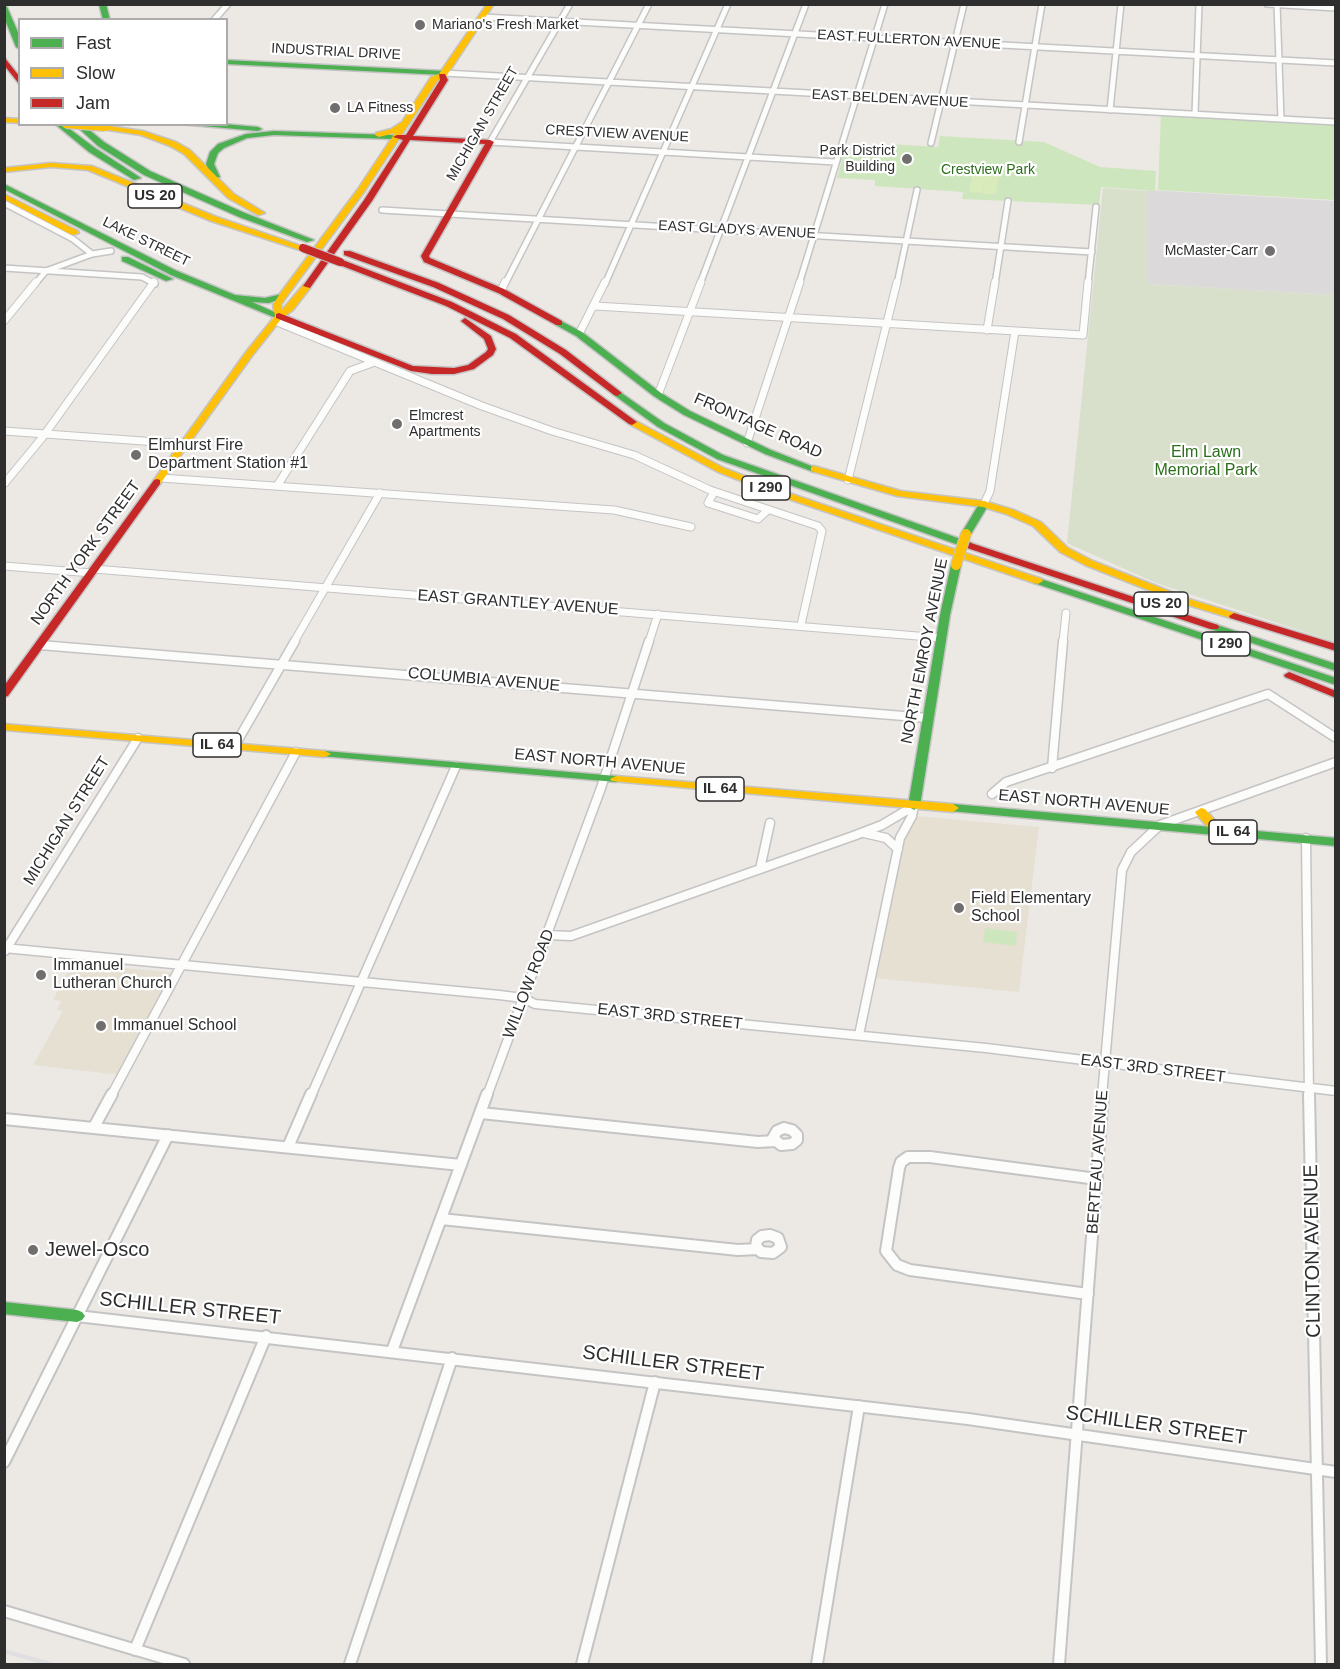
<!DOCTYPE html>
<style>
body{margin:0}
#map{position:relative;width:1340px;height:1669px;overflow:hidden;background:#ece8e4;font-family:Arial,sans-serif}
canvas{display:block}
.frame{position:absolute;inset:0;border:6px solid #2e2e2e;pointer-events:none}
.legend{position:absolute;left:18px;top:18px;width:210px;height:108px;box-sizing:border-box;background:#fff;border:2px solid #ababab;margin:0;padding:8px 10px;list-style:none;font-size:18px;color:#2e2e2e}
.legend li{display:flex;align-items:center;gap:12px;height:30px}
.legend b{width:30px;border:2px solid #ababab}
</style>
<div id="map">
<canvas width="1340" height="1669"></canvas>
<div class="frame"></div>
<ul class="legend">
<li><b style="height:8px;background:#4caf50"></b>Fast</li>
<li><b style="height:8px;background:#ffc107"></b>Slow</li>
<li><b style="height:8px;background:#c62828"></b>Jam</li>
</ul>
</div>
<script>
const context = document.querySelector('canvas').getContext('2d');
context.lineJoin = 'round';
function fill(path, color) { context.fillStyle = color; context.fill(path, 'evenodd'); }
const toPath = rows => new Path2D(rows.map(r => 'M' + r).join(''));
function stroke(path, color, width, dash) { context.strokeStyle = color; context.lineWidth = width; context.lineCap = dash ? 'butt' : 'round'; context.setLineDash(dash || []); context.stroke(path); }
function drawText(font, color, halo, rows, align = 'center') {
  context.font = font + ' Arial,sans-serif'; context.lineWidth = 4.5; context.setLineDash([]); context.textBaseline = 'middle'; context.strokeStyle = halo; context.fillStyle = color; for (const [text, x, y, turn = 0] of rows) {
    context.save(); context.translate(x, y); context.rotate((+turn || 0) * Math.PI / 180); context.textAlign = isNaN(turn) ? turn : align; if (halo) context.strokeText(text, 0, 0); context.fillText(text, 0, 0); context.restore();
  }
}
fill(toPath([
 [1148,190,1335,201,1335,295,1148,284]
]), '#dcd9db');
fill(toPath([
 [915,816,1039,827,1019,992,874,978,902,838],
 [72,963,176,973,121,1075,33,1065,63,1011,57,1010,61,1001,53,1000]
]), '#e6e0d3');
fill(toPath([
 [1161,113,1335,123,1335,200,1158,190],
 [940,136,1044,142,1100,167,1156,171,1155,191,1101,187,1099,205,962,199,963,192,875,186,875,180,837,178,844,153,886,156,889,144,938,147],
 [985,928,1017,932,1016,946,983,942]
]), '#cee6be');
fill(toPath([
 [1103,188,1148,191,1148,284,1335,295,1335,642,1156,583,1067,543]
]), '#d8e0cc');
fill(toPath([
 [973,173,999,175,996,194,983,194,985,181,982,193,969,192]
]), '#d9eabb');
const streetFar3 = toPath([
 [570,4,490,142,835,162],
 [1267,4,1336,8],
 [1277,4,1281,119],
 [483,17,1336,63],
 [214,20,228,4],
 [444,73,1336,122],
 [1110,110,1121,4],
 [1195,114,1199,4],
 [1019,142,1042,4],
 [931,143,964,4],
 [4,203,73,239,92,254],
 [382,210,1092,252],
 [4,268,142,277,155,284],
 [35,284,46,271,92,254,111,251],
 [505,284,649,4],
 [605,284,728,4],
 [700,284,806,4],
 [799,284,885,4],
 [897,284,917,190],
 [995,284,1008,201],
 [1088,284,1096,207]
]);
const streetFar2 = toPath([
 [501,291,505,282],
 [595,306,1083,335,1088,282],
 [4,321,36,282],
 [275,321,482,406,552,431,634,455,710,490,818,526,822,531,801,625],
 [987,330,995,282],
 [579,334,605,282],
 [658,395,701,282],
 [4,431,185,444],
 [747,443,800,282],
 [161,478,614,510,691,527],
 [848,480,897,282],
 [4,484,42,438,154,282],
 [277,486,350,371,372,363],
 [714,492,708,503,758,519,768,510],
 [984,504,990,491,1015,331],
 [4,566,92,573],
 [94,569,942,638],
 [294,642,380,493],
 [649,642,658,614],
 [1063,642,1066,613]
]);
const streetFar1 = toPath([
 [40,645,928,718],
 [234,747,295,641],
 [1052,768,1063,641],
 [992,794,1006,782,1268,694,1336,738],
 [864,833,886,838,898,849],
 [1306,838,1309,1096],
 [760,869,770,823],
 [547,935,571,936,856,835,882,825,914,806],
 [4,948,499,995,523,998,535,1004,986,1048,1336,1091],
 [5,951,138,738],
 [859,1035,900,838,912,816,914,806],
 [111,1096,296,752],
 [311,1096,456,766],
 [487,1096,601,788,649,641],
 [1102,1096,1122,870,1131,852,1160,825,1336,762]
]);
const street = toPath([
 [1309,1094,1321,1664],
 [481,1113,758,1142,775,1141],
 [4,1119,461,1165],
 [94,1127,112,1094],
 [784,1128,792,1130,797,1135,797,1140,792,1144,781,1145,773,1138,777,1131,784,1128],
 [288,1147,311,1094],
 [441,1219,738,1250,758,1249],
 [770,1235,778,1238,781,1247,773,1253,761,1252,756,1246,757,1240,762,1236,770,1235],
 [1088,1294,910,1270,897,1265,886,1251,899,1168,901,1162,908,1157,930,1157,1097,1179],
 [77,1316,968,1419,1336,1472],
 [392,1351,487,1094],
 [4,1462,168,1135],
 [4,1611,184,1664],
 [135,1650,266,1336],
 [350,1664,452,1358],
 [582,1664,655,1382],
 [817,1664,859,1406],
 [1059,1664,1103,1094]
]);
const fast = toPath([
 [99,4,106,4,110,20,103,20,99,4],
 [4,5,7,7,20,37,20,49,16,47,4,17,4,5],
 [226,60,444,71,448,73,444,75,226,64,226,60],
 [55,124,63,124,95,148,141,178,134,180,89,152,55,124],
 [74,124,82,124,104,142,150,171,245,213,314,240,307,242,239,217,144,175,98,146,74,124],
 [180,124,224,124,258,127,262,129,258,131,180,124],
 [274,131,392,135,396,137,392,139,274,135,247,138,224,148,218,153,214,164,220,177,213,179,206,164,210,152,218,144,246,134,274,131],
 [4,184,177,271,235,295,265,298,286,293,286,297,269,303,252,302,283,316,276,318,171,275,4,189,4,184],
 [122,257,128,257,173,279,166,281,122,261,122,257],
 [559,320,582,332,661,393,690,411,771,450,819,469,814,472,811,471,765,454,684,415,655,397,576,336,556,325,555,323,559,320],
 [617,390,664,423,723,455,972,543,973,545,968,548,964,547,717,459,658,427,614,395,612,393,617,390],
 [984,501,989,504,971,534,966,537,962,536,961,534,979,504,984,501],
 [956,562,961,565,950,615,920,806,914,810,908,806,940,615,951,565,956,562],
 [1038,578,1336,678,1336,685,1034,583,1033,581,1034,579,1038,578],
 [1214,624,1336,664,1336,671,1210,629,1209,627,1214,624],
 [325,751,616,776,622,779,616,782,321,756,319,754,325,751],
 [953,804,1336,838,1336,846,949,811,947,808,953,804],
 [4,1302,77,1310,82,1312,85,1316,82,1320,77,1322,4,1314,4,1302]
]);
const slow = toPath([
 [487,4,494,4,445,78,437,81,364,192,287,296,281,305,282,310,304,284,310,284,310,288,293,310,282,318,252,356,160,484,154,484,154,480,246,352,275,316,273,305,279,295,358,189,395,133,379,137,375,135,376,133,391,129,402,122,431,77,439,74,487,4],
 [4,118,20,119,20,123,4,122,4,118],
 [102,125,143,131,176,142,190,150,234,194,265,213,258,215,228,198,184,154,170,146,141,135,102,129,102,125],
 [51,163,92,166,217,217,307,248,300,250,211,221,88,170,51,167,4,172,4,168,51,163],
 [4,194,78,231,79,233,72,235,4,199,4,194],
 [632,419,724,468,786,492,1042,579,1043,581,1038,584,1034,583,780,496,718,472,629,424,629,420,632,419],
 [814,466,901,491,984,501,1014,510,1041,522,1068,548,1093,561,1189,599,1238,614,1239,616,1234,619,1181,603,1085,565,1060,552,1033,526,1006,514,983,507,897,496,811,471,811,467,814,466],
 [4,724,325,751,331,754,325,757,4,730,4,724],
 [616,776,953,804,959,808,953,812,612,781,610,779,616,776],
 [1201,808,1205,809,1221,827,1223,830,1221,833,1213,833,1197,815,1195,812,1201,808]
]);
const jam = toPath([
 [4,57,20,77,20,85,4,65,4,57],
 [439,74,445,74,448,80,413,136,490,140,494,142,429,256,430,258,504,289,562,321,562,325,556,325,498,293,424,262,421,256,485,144,410,140,372,201,310,288,303,286,364,200,403,140,393,137,397,135,406,135,440,80,439,74],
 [344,251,350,251,439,283,509,315,566,350,622,393,617,396,614,395,560,354,503,319,433,287,344,255,344,251],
 [340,259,452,302,516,334,637,422,632,425,629,424,510,338,446,306,337,264,337,260,340,259],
 [279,313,413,366,454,368,468,365,486,352,488,349,484,339,461,321,465,318,491,336,496,349,493,355,474,369,454,374,432,374,411,371,276,318,276,314,279,313],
 [157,479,160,480,160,484,8,696,4,697,4,686,154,480,157,479],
 [968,542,1218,625,1219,627,1218,629,1210,629,964,547,963,545,968,542],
 [1234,613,1336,644,1336,651,1230,618,1229,616,1234,613],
 [1289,672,1336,691,1336,698,1285,677,1284,675,1289,672]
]);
stroke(streetFar3, '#c5c4c5', 8);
stroke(streetFar2, '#c5c4c5', 9);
stroke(streetFar1, '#c5c4c5', 11);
stroke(street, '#c5c4c5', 14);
stroke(fast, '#c5c4c5', 3);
stroke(slow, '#c5c4c5', 3);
stroke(jam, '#c5c4c5', 3);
stroke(streetFar3, '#fcfcfb', 5);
stroke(streetFar2, '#fcfcfb', 7);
stroke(streetFar1, '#fcfcfb', 8);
stroke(street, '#fcfcfb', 10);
fill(fast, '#4caf50');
fill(slow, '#ffc107');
fill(jam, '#c62828');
stroke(toPath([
 [4,1651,50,1664]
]), '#dfdfe1', 4);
const slowBridgeFar1 = toPath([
 [66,124,105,127]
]);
const slowBridge = toPath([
 [956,565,966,534]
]);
const jamBridge = toPath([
 [303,248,340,262]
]);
stroke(slowBridgeFar1, '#c5c4c5', 10, []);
stroke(slowBridge, '#c5c4c5', 12, []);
stroke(jamBridge, '#c5c4c5', 10, []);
stroke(slowBridgeFar1, '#ffc107', 8);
stroke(slowBridge, '#ffc107', 10);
stroke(jamBridge, '#c62828', 8);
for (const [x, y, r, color] of [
 [420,25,6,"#706f6e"],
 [335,108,6,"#706f6e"],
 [907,159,6,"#706f6e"],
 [1270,251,6,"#706f6e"],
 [397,424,6,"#706f6e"],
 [136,455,6,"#706f6e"],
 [959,908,6,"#706f6e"],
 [41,975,6,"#706f6e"],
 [101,1026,6,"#706f6e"],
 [33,1250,6,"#706f6e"]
]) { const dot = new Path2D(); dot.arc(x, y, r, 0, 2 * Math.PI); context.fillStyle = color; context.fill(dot); stroke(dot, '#fff', 2); }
drawText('14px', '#2e2e2e', '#fff', [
 ["Mariano's Fresh Market",432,25],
 ["LA Fitness",347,108],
 ["Park District",895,151,"right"],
 ["Building",895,167,"right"],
 ["McMaster-Carr",1258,251,"right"],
 ["Elmcrest",409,416],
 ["Apartments",409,432]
], 'left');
drawText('14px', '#2e2e2e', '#fff', [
 ["EAST FULLERTON AVENUE",909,40,3],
 ["INDUSTRIAL DRIVE",336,52,3],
 ["EAST BELDEN AVENUE",890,99,3],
 ["MICHIGAN STREET",483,124,-60],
 ["CRESTVIEW AVENUE",617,134,3],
 ["EAST GLADYS AVENUE",737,230,3],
 ["LAKE STREET",146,242,26]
]);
drawText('14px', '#2c6e1b', '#fff', [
 ["Crestview Park",988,170]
]);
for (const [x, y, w] of [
 [155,196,54],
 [766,488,48],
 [1161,604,54],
 [1226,644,48],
 [217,745,48],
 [720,789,48],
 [1233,832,48]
]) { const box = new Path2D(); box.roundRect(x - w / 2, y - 12, w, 24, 4.5); context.fillStyle = '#fff'; context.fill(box); stroke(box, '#2e2e2e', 1.5); }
drawText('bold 15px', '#2e2e2e', null, [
 ["US 20",155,196],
 ["I 290",766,488],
 ["US 20",1161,604],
 ["I 290",1226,644],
 ["IL 64",217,745],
 ["IL 64",720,789],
 ["IL 64",1233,832]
]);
drawText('16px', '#2e2e2e', '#fff', [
 ["FRONTAGE ROAD",758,426,24],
 ["NORTH YORK STREET",86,553,-54],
 ["EAST GRANTLEY AVENUE",518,603,4],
 ["NORTH EMROY AVENUE",925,651,-79],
 ["COLUMBIA AVENUE",484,680,5],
 ["EAST NORTH AVENUE",600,762,5],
 ["EAST NORTH AVENUE",1084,803,5],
 ["MICHIGAN STREET",67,821,-58],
 ["WILLOW ROAD",529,984,-69],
 ["EAST 3RD STREET",670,1017,6],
 ["EAST 3RD STREET",1153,1069,7],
 ["BERTEAU AVENUE",1098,1162,-86]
]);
drawText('16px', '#2e2e2e', '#fff', [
 ["Elmhurst Fire",148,446],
 ["Department Station #1",148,464],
 ["Field Elementary",971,899],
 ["School",971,917],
 ["Immanuel",53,966],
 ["Lutheran Church",53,984],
 ["Immanuel School",113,1026]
], 'left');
drawText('16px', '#2c6e1b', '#fff', [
 ["Elm Lawn",1206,453],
 ["Memorial Park",1206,471]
]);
drawText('20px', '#2e2e2e', '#fff', [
 ["Jewel-Osco",45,1250]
], 'left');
drawText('20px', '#2e2e2e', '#fff', [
 ["CLINTON AVENUE",1313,1251,-91],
 ["SCHILLER STREET",190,1309,6],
 ["SCHILLER STREET",673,1364,7],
 ["SCHILLER STREET",1156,1426,8]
]);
</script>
